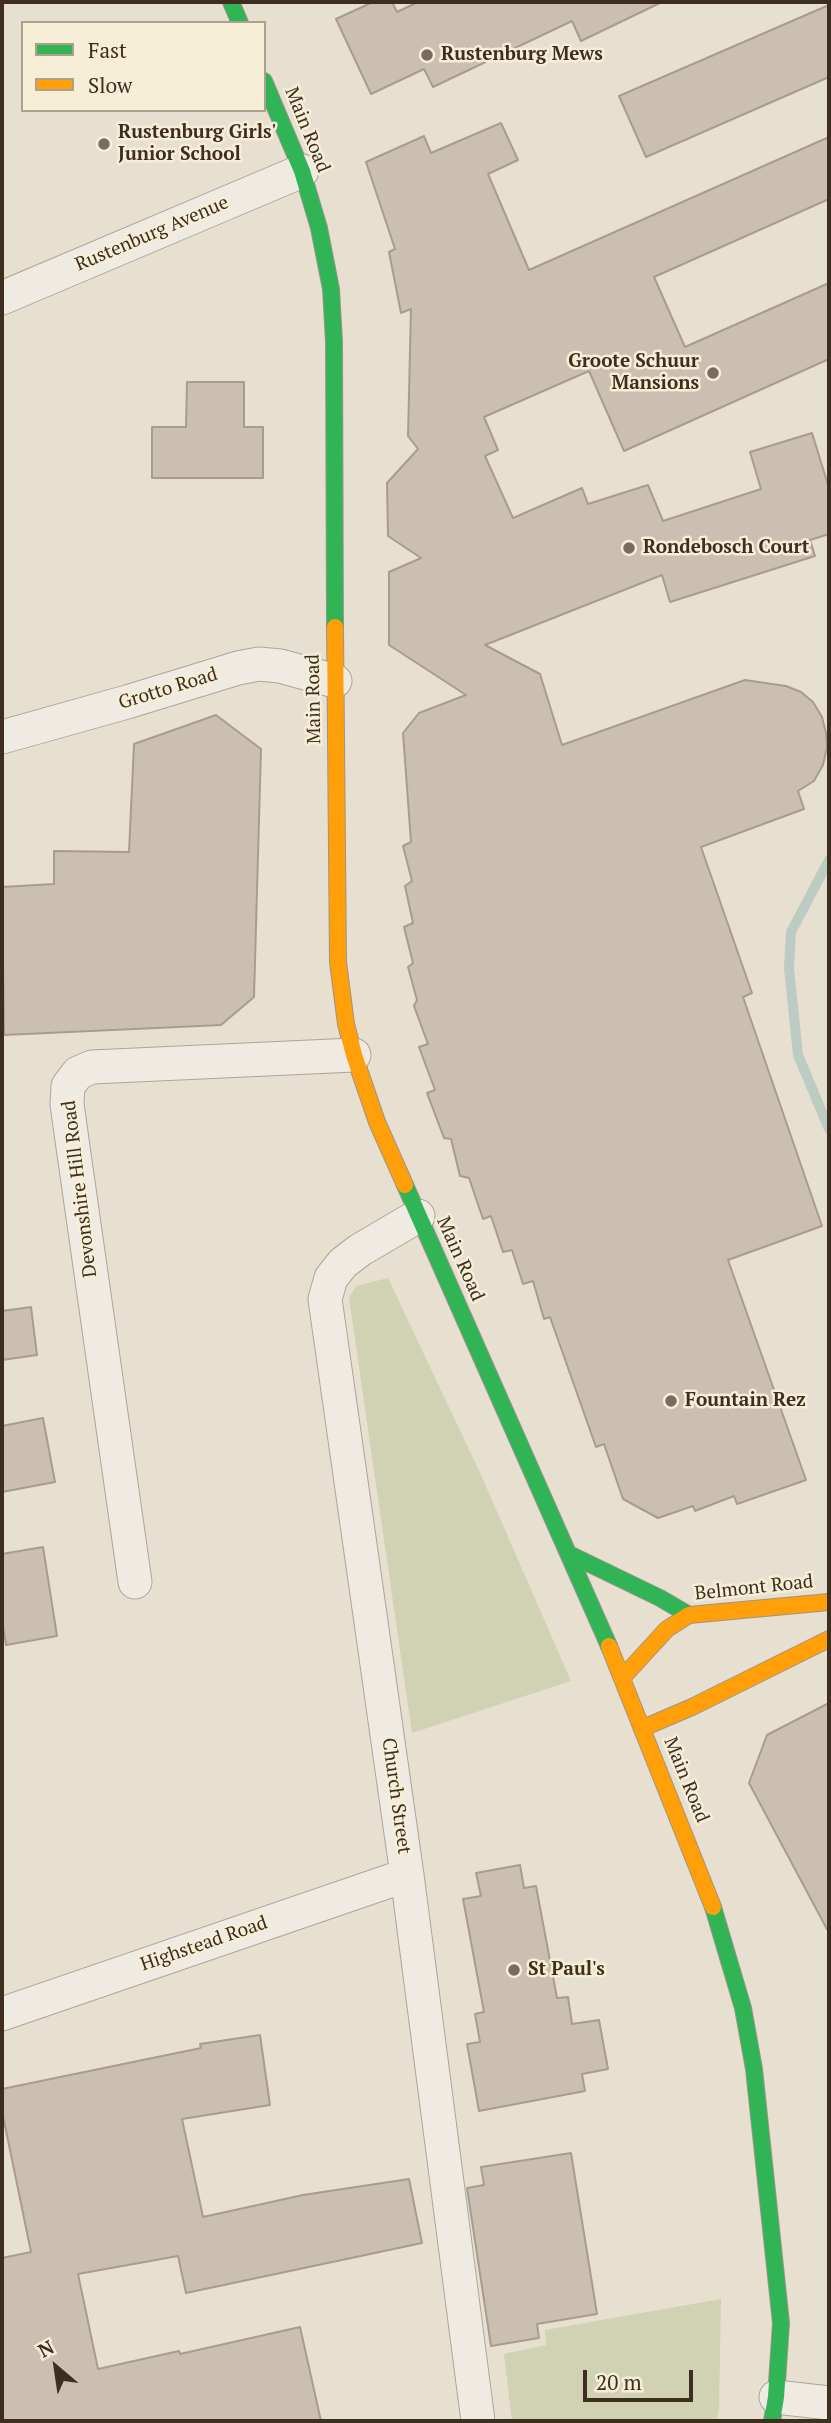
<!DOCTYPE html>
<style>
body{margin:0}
#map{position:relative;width:831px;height:2423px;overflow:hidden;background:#e7e0d1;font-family:"PT Serif",serif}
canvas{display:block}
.frame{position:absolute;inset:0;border:4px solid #3d2e20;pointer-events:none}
.legend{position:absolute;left:21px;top:21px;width:245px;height:91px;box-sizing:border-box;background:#f7eed8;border:2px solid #ada18e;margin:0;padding:9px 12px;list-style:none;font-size:21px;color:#3d2e20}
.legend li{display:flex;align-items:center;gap:14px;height:35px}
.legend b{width:35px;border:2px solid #ada18e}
.north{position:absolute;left:21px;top:2332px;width:70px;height:70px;-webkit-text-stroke:5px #f7eed8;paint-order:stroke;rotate:331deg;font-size:19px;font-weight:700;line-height:28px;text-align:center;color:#3d2e20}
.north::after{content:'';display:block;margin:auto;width:24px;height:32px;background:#3d2e20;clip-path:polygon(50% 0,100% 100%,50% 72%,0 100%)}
.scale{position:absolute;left:583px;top:2370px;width:110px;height:32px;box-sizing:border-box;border:4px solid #3d2e20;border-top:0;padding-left:9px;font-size:21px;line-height:24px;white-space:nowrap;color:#3d2e20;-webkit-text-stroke:5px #f7eed8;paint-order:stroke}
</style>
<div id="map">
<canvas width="831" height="2423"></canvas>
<div class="frame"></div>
<ul class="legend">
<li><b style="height:9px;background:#30b455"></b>Fast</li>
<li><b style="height:9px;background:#ff9f0a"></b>Slow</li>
</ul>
<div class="north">N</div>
<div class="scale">20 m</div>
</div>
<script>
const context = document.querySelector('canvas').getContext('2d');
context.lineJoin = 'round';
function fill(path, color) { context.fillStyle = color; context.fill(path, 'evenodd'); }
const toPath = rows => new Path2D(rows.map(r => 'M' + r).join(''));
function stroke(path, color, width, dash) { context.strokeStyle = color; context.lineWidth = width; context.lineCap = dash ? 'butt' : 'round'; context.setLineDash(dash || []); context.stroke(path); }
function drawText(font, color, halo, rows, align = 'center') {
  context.font = font + ' "PT Serif",serif'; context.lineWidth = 5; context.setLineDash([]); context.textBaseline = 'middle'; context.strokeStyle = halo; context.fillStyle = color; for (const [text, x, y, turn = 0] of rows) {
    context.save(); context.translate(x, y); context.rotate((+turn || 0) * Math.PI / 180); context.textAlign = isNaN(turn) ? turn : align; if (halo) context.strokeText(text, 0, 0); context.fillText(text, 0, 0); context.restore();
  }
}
fill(toPath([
 [388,1278,481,1475,571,1681,412,1733,349,1298,356,1286],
 [721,2299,719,2410,716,2421,512,2421,504,2354,546,2345,545,2330]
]), '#d1d1b3');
stroke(toPath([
 [829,860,791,932,789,968,798,1055,829,1129]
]), '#bcccc2', 10);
const building = toPath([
 [373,2,392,2,397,12,418,2,662,2,581,41,572,21,433,87,424,69,371,94,336,19,373,2],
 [829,5,829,77,646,157,619,96,829,5],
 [501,123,518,160,488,174,529,270,829,137,829,199,654,277,685,347,829,283,829,359,624,451,589,371,484,417,498,450,485,456,513,518,582,488,588,504,648,485,663,521,761,489,750,452,812,433,829,488,829,534,810,540,815,556,670,602,662,575,485,645,540,674,562,745,745,680,786,686,801,692,813,702,822,717,826,733,827,747,823,765,814,781,798,791,804,809,701,847,752,993,743,997,822,1226,728,1260,806,1480,737,1504,734,1496,695,1511,693,1506,658,1518,623,1499,604,1444,596,1447,550,1317,544,1319,533,1281,523,1284,512,1250,503,1252,491,1216,483,1219,469,1178,460,1176,451,1139,444,1138,427,1093,435,1090,419,1047,428,1044,414,1006,417,1000,408,967,413,963,404,927,413,923,405,886,412,881,403,846,411,842,403,733,419,713,466,695,389,645,389,572,421,558,388,536,387,483,418,449,408,436,411,309,401,313,389,252,395,249,366,162,424,136,431,153,501,123],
 [187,382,244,382,244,427,263,427,263,478,152,478,152,427,186,427,187,382],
 [216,715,261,749,254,997,221,1025,4,1035,2,887,54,884,54,851,129,852,134,744,216,715],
 [31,1307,37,1355,2,1360,2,1311,31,1307],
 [43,1418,55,1482,2,1492,2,1426,43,1418],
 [43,1547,57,1636,6,1645,2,1620,2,1554,43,1547],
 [829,1703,829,1933,749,1783,767,1735,829,1703],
 [520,1865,524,1888,536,1886,557,1998,568,1997,572,2024,599,2020,608,2069,582,2074,585,2091,479,2111,467,2044,480,2042,475,2014,484,2012,463,1899,481,1896,476,1873,520,1865],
 [260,2035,270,2105,182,2119,203,2217,303,2195,409,2179,422,2243,186,2293,178,2256,78,2274,98,2369,179,2351,180,2354,300,2327,321,2421,2,2421,2,2258,31,2252,2,2111,2,2089,201,2048,200,2044,260,2035],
 [571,2153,597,2314,537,2324,539,2338,491,2346,467,2188,484,2185,481,2167,571,2153]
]);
fill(building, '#cbbfb2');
stroke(building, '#a89c90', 2);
const street = toPath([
 [2,298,302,171],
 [2,737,127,702,238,668,259,664,280,666,335,681],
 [418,1216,360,1250,343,1263,331,1278,325,1299,407,1875,478,2421],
 [135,1582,72,1140,67,1104,68,1086,78,1073,92,1067,354,1055],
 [2,2014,407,1875],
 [776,2397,829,2403]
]);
const fast = toPath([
 [231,2,240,23],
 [264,81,302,171,319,228,331,289,334,342,335,627],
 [405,1185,609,1646],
 [569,1554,660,1598,689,1615],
 [713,1907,743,2008,754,2069,781,2323,776,2397,772,2421]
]);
const slow = toPath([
 [335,627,338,962,346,1024,354,1055,377,1122,405,1185],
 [609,1646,713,1907],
 [623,1677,667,1629,689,1615,829,1602],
 [643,1728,692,1707,829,1639]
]);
stroke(street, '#ada599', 35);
stroke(fast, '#9c958a', 18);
stroke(slow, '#9c958a', 18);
stroke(street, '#efebe3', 33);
stroke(fast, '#30b455', 16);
stroke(slow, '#ff9f0a', 16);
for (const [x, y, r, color] of [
 [427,55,7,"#786c5e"],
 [104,144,7,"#786c5e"],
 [713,373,7,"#786c5e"],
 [629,548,7,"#786c5e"],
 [671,1401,7,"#786c5e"],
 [514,1970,7,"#786c5e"]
]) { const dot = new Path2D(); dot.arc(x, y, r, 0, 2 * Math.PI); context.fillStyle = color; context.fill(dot); stroke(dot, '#f7eed8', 2.5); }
drawText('bold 19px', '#3d2e20', '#f7eed8', [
 ["Rustenburg Mews",441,55],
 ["Rustenburg Girls'",118,133],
 ["Junior School",118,155],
 ["Groote Schuur",699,362,"right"],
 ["Mansions",699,384,"right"],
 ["Rondebosch Court",643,548],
 ["Fountain Rez",685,1401],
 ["St Paul's",528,1970]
], 'left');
drawText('19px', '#3d2e20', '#f7eed8', [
 ["Main Road",307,130,68],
 ["Rustenburg Avenue",152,234,-23],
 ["Grotto Road",168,689,-17],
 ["Main Road",314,699,-91],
 ["Devonshire Hill Road",80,1189,-97],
 ["Main Road",460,1259,66],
 ["Belmont Road",754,1588,-6],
 ["Main Road",686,1780,68],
 ["Church Street",396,1796,82],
 ["Highstead Road",204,1944,-19]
]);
</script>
